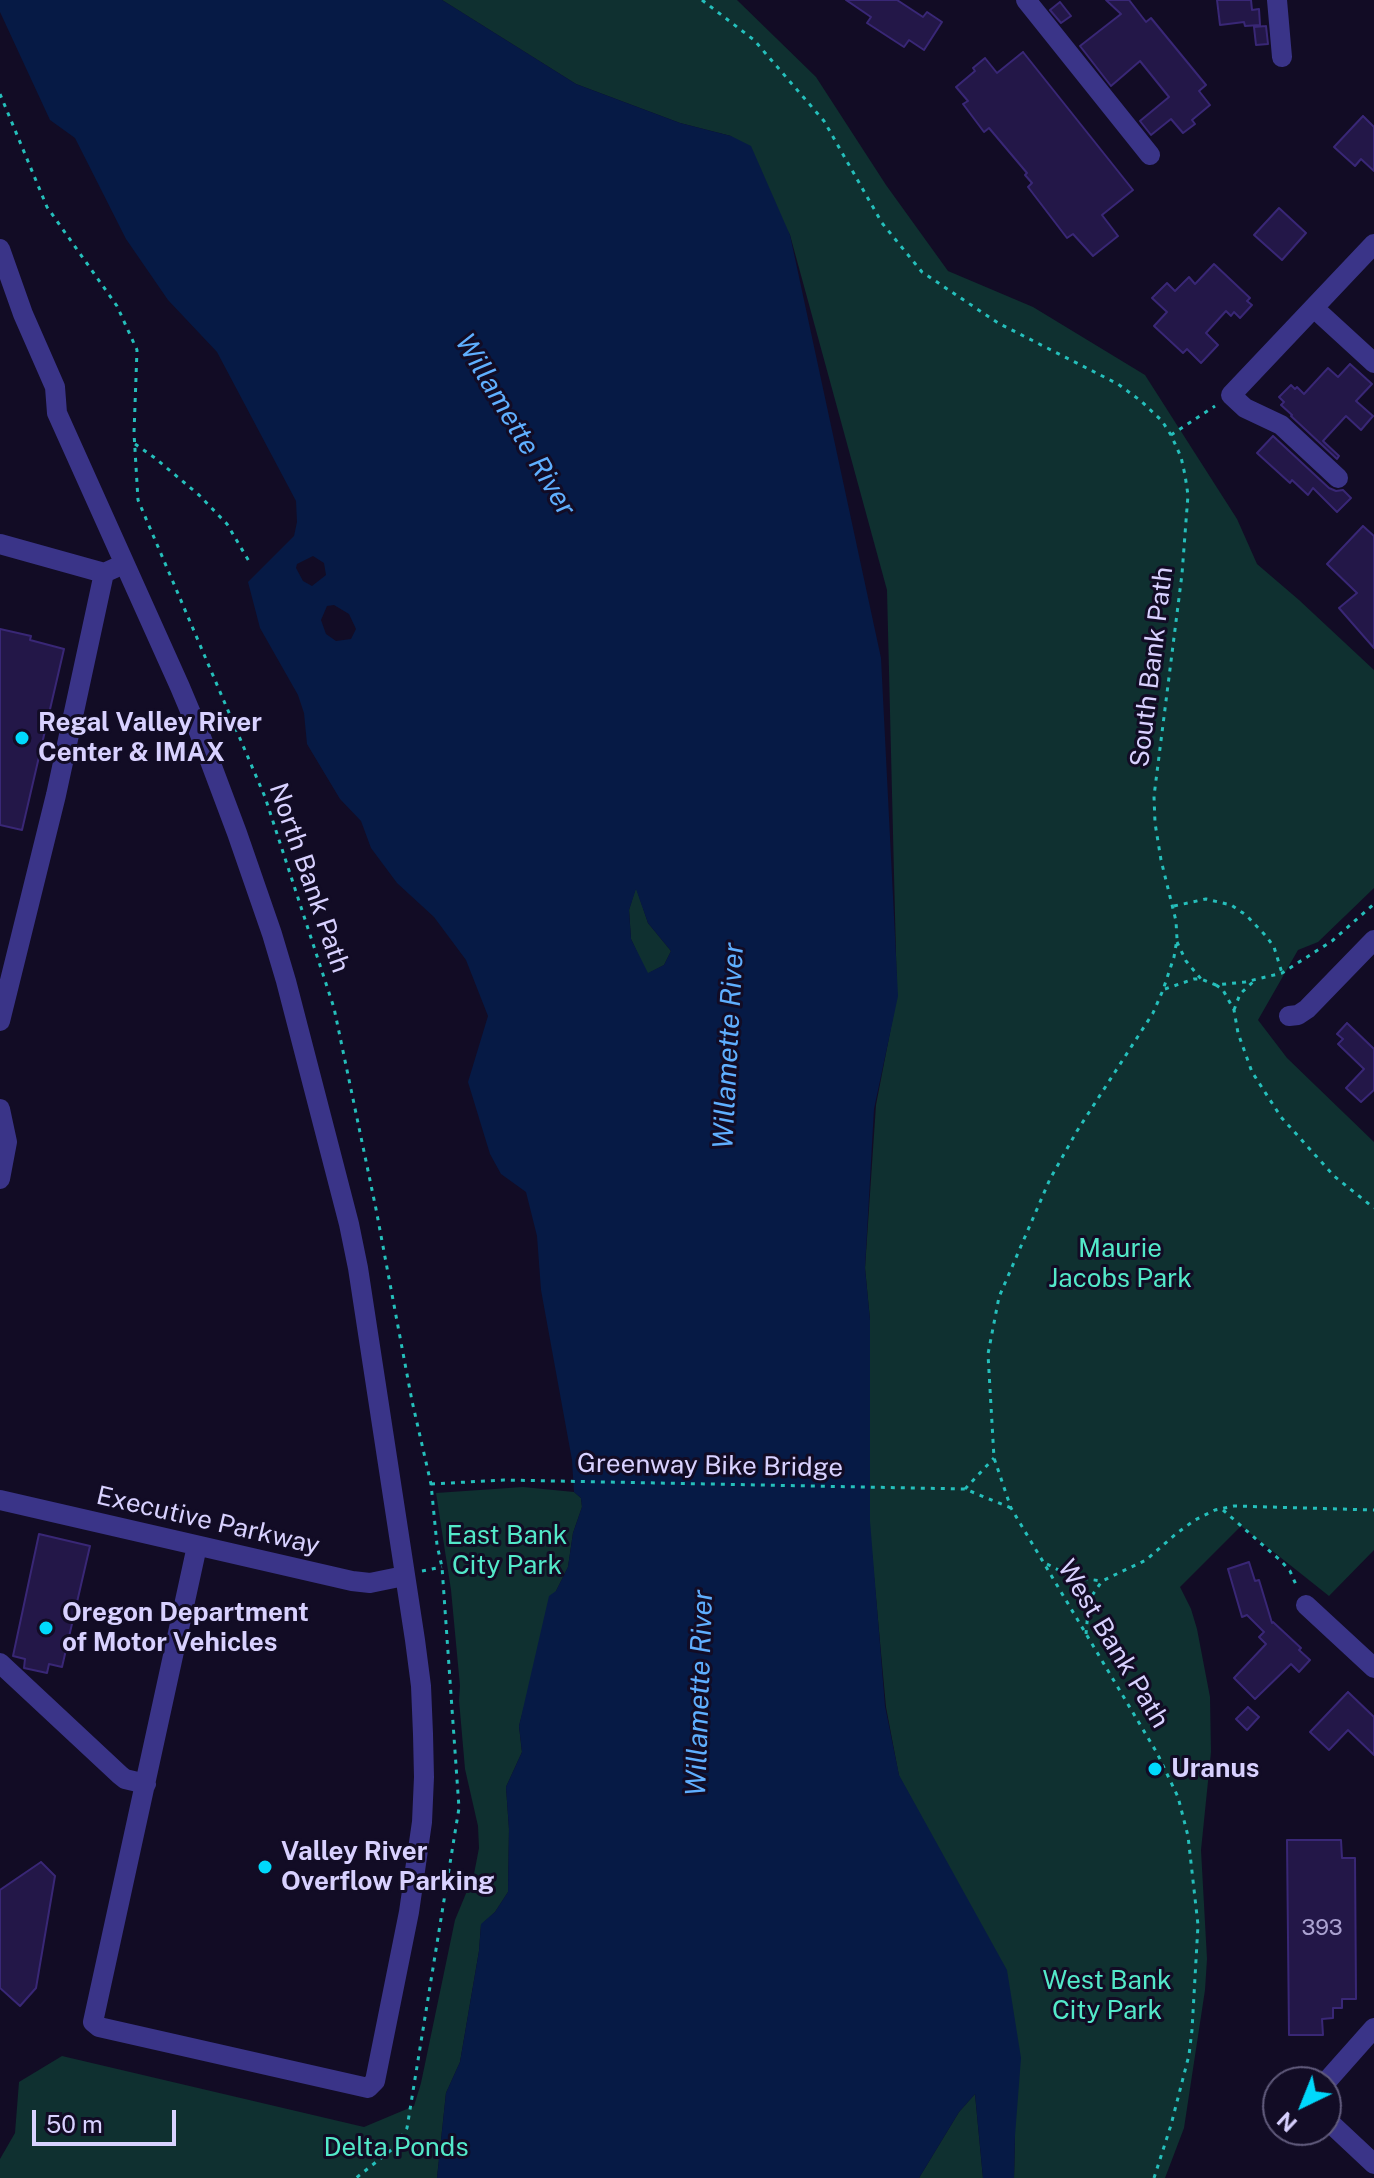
<!DOCTYPE html>
<style>
body{margin:0}
#map{position:relative;width:1374px;height:2178px;overflow:hidden;background:#120c25;font-family:"Public Sans",sans-serif}
canvas{display:block}
.north{position:absolute;left:1262px;top:2066px;width:80px;height:80px;box-sizing:border-box;background:#120c25;border:2px solid #615b7c;border-radius:50%;rotate:223deg;font-size:22px;font-weight:700;line-height:32px;text-align:center;color:#d8d1ff}
.north::after{content:'';display:block;margin:auto;width:28px;height:36px;background:#00d9fc;clip-path:polygon(50% 0,100% 100%,50% 72%,0 100%)}
.scale{position:absolute;left:32px;top:2110px;width:144px;height:36px;box-sizing:border-box;border:4px solid #d8d1ff;border-top:0;padding-left:10px;font-size:24px;line-height:28px;white-space:nowrap;color:#d8d1ff;-webkit-text-stroke:6px #120c25;paint-order:stroke}
</style>
<div id="map">
<canvas width="1374" height="2178"></canvas>
<div class="north">N</div>
<div class="scale">50 m</div>
</div>
<script>
const context = document.querySelector('canvas').getContext('2d');
context.lineJoin = 'round';
function fill(path, color) { context.fillStyle = color; context.fill(path, 'evenodd'); }
const toPath = rows => new Path2D(rows.map(r => 'M' + r).join(''));
function stroke(path, color, width, dash) { context.strokeStyle = color; context.lineWidth = width; context.lineCap = dash ? 'butt' : 'round'; context.setLineDash(dash || []); context.stroke(path); }
function drawText(font, color, halo, rows, align = 'center') {
  context.font = font + ' "Public Sans",sans-serif'; context.lineWidth = 6; context.setLineDash([]); context.textBaseline = 'middle'; context.strokeStyle = halo; context.fillStyle = color; for (const [text, x, y, turn = 0] of rows) {
    context.save(); context.translate(x, y); context.rotate((+turn || 0) * Math.PI / 180); context.textAlign = isNaN(turn) ? turn : align; if (halo) context.strokeText(text, 0, 0); context.fillText(text, 0, 0); context.restore();
  }
}
fill(toPath([
 [442,0,737,0,816,77,886,185,948,271,1033,307,1145,375,1237,519,1257,564,1299,600,1374,670,1374,888,1318,942,1298,950,1258,1020,1287,1058,1374,1142,1374,1550,1329,1596,1241,1526,1180,1587,1191,1609,1197,1629,1210,1697,1211,1752,1201,1850,1207,1959,1205,1990,1184,2128,1165,2178,1014,2178,1015,2136,977,1918,899,1776,886,1707,869,1522,870,1320,865,1268,876,1105,897,996,887,590,790,235,731,136,680,123,576,84],
 [636,887,648,923,671,951,664,965,647,974,631,939,629,910],
 [523,1487,574,1492,581,1498,582,1507,573,1533,568,1567,556,1591,519,1726,522,1752,506,1787,509,1829,508,1892,495,1912,481,1925,479,1951,460,2062,446,2093,437,2178,0,2178,0,2159,15,2133,19,2082,62,2056,364,2127,414,2106,421,2083,455,1920,474,1874,479,1848,478,1826,465,1769,459,1700,460,1686,451,1590,436,1493],
 [975,2094,983,2178,919,2178,959,2112]
]), '#0f3030');
fill(toPath([
 [0,0,442,0,576,84,680,123,731,136,751,146,790,235,881,658,898,996,874,1109,865,1268,870,1320,870,1521,885,1706,899,1775,1007,1970,1021,2058,1015,2136,1014,2178,983,2178,975,2094,959,2112,919,2178,437,2178,446,2093,460,2062,479,1951,481,1924,495,1912,508,1892,509,1829,506,1787,522,1752,519,1726,549,1596,556,1591,568,1567,573,1533,582,1507,581,1498,574,1492,572,1460,541,1290,537,1236,526,1192,501,1174,490,1154,468,1082,488,1016,466,960,434,917,397,883,371,848,361,821,340,799,307,744,304,713,298,695,260,628,248,582,294,536,297,522,296,501,217,352,168,300,126,239,75,138,50,120,0,12],
 [313,556,324,563,326,575,312,586,303,581,296,568,297,564],
 [334,605,349,614,356,629,351,639,336,641,326,634,321,620,327,606],
 [636,889,648,923,671,951,664,965,648,973,631,939,629,910]
]), '#061a45');
const building = toPath([
 [846,0,897,0,923,17,927,12,942,22,924,50,909,40,904,47,867,23,871,17,846,0],
 [1106,0,1129,0,1146,22,1151,18,1206,85,1199,91,1210,105,1192,120,1195,124,1183,133,1171,119,1151,135,1140,121,1169,97,1140,61,1111,86,1080,46,1121,14,1106,0],
 [1217,0,1251,0,1252,10,1259,9,1260,25,1245,26,1244,22,1220,25,1217,0],
 [1060,2,1071,16,1061,23,1050,10,1060,2],
 [1266,26,1268,44,1256,45,1254,27,1266,26],
 [1023,52,1133,190,1102,215,1118,236,1093,256,1073,234,1067,238,1028,187,1032,183,1025,175,1027,173,989,128,984,132,963,104,968,101,956,87,975,71,973,68,985,58,997,73,1023,52],
 [1363,116,1374,127,1374,171,1361,159,1355,166,1334,147,1363,116],
 [1279,208,1306,233,1282,260,1254,235,1279,208],
 [1214,264,1250,298,1247,301,1252,305,1240,318,1234,312,1231,316,1226,311,1206,333,1218,345,1201,363,1187,349,1183,353,1154,326,1167,312,1152,298,1167,283,1175,291,1189,277,1195,284,1214,264],
 [1350,364,1372,384,1356,401,1373,416,1361,430,1346,416,1323,441,1339,456,1337,459,1291,416,1292,415,1281,405,1284,402,1279,397,1291,385,1295,389,1297,387,1304,394,1328,368,1338,377,1350,364],
 [1273,436,1329,488,1336,491,1343,490,1351,498,1337,512,1313,488,1308,495,1292,480,1290,483,1257,453,1273,436],
 [1363,526,1374,536,1374,648,1339,608,1357,593,1327,564,1363,526],
 [0,629,31,636,30,640,64,649,22,830,0,825,0,629],
 [1347,1023,1374,1049,1374,1090,1361,1102,1346,1088,1364,1069,1338,1044,1343,1039,1337,1034,1347,1023],
 [39,1534,90,1546,62,1667,49,1664,47,1673,24,1668,25,1659,13,1656,39,1534],
 [1249,1562,1255,1581,1259,1580,1272,1623,1273,1622,1301,1648,1299,1650,1310,1660,1299,1672,1291,1664,1255,1699,1234,1678,1266,1644,1259,1637,1264,1632,1247,1615,1242,1617,1228,1569,1249,1562],
 [1348,1692,1374,1717,1374,1755,1348,1730,1329,1750,1310,1732,1348,1692],
 [1248,1707,1259,1717,1247,1730,1236,1719,1248,1707],
 [1287,1840,1341,1840,1342,1858,1355,1858,1356,1999,1342,1999,1342,2008,1333,2008,1333,2018,1322,2019,1323,2035,1289,2035,1287,1840],
 [41,1862,55,1876,36,1988,20,2006,0,1988,0,1890,41,1862]
]);
fill(building, '#231748');
stroke(building, '#392776', 2);
stroke(toPath([
 [702,0,754,40,824,121,882,223,922,272,998,323,1118,384,1141,401,1162,421,1171,435,1181,457,1185,475,1188,495,1182,574,1154,796,1155,823,1161,860,1176,921,1177,939,1174,957,1163,990,1153,1013,1077,1131,1050,1179,999,1297,988,1354,994,1458,1011,1508,1157,1753,1178,1797,1188,1836,1198,1925,1192,2030,1189,2055,1171,2125,1154,2178],
 [0,94,47,207,117,306,137,350,134,433,138,500,265,797,334,1008,376,1209,412,1401,431,1484,437,1545,442,1567,459,1808,407,2128,395,2147,356,2178],
 [1171,435,1215,406],
 [135,444,155,458,199,495,227,524,250,563],
 [1174,906,1206,899,1231,905,1246,915,1266,936,1274,947,1282,973],
 [1177,942,1186,961,1201,979],
 [1216,985,1223,990,1234,1010,1238,1033,1252,1072,1281,1117,1334,1176,1374,1208],
 [1165,989,1194,979,1201,979,1216,985,1245,982,1282,973,1332,941,1374,904],
 [1234,1010,1240,994,1254,981],
 [431,1484,504,1480,965,1489,1011,1508],
 [965,1489,994,1458],
 [1223,1510,1281,1561,1290,1571,1297,1587],
 [1047,1564,1072,1577,1102,1581],
 [422,1571,442,1567],
 [1086,1634,1089,1600,1102,1581,1146,1560,1177,1533,1195,1520,1215,1510,1234,1506,1374,1510]
]), '#25bfbb', 3, [4, 6]);
stroke(toPath([
 [1026,0,1150,155],
 [1277,0,1282,57],
 [0,249,23,314,55,387,57,413,180,687,201,737,237,833,272,934,286,981,349,1224,358,1268,415,1640,421,1686,423,1734,424,1777,422,1822,409,1912,375,2081,368,2088,99,2027,93,2022,197,1546],
 [1314,308,1374,363],
 [1338,478,1281,425,1245,408,1231,395,1374,244],
 [0,544,104,573,115,568],
 [1289,1016,1298,1015,1307,1009,1374,940],
 [0,1021,56,795,104,573],
 [0,1109,7,1142,0,1179],
 [0,1500,352,1581,370,1583,404,1576],
 [1306,1605,1374,1668],
 [0,1663,120,1775,125,1779,146,1784],
 [1326,2082,1374,2028],
 [1326,2119,1374,2164]
]), '#3a3488', 20);
for (const [x, y, r, color] of [
 [22,738,8,"#00d9fc"],
 [46,1628,8,"#00d9fc"],
 [1155,1769,8,"#00d9fc"],
 [265,1867,8,"#00d9fc"]
]) { const dot = new Path2D(); dot.arc(x, y, r, 0, 2 * Math.PI); context.fillStyle = color; context.fill(dot); stroke(dot, '#120c25', 3); }
drawText('22px', '#aba2d1', null, [
 ["393",1322,1928]
]);
drawText('26px', '#d8d1ff', '#120c25', [
 ["South Bank Path",1152,667,-83],
 ["North Bank Path",309,878,71],
 ["Greenway Bike Bridge",710,1466,1],
 ["Executive Parkway",208,1521,13],
 ["West Bank Path",1113,1644,59]
]);
drawText('bold 26px', '#d8d1ff', '#120c25', [
 ["Regal Valley River",38,723],
 ["Center & IMAX",38,753],
 ["Oregon Department",62,1613],
 ["of Motor Vehicles",62,1643],
 ["Uranus",1171,1769],
 ["Valley River",281,1852],
 ["Overflow Parking",281,1882]
], 'left');
drawText('26px', '#53e9c9', '#120c25', [
 ["Maurie",1120,1249],
 ["Jacobs Park",1120,1279],
 ["East Bank",507,1536],
 ["City Park",507,1566],
 ["West Bank",1107,1981],
 ["City Park",1107,2011],
 ["Delta Ponds",396,2148]
]);
drawText('italic 28px', '#5fafff', '#120c25', [
 ["Willamette River",515,425,59],
 ["Willamette River",729,1046,-87],
 ["Willamette River",700,1693,-88]
]);
</script>
